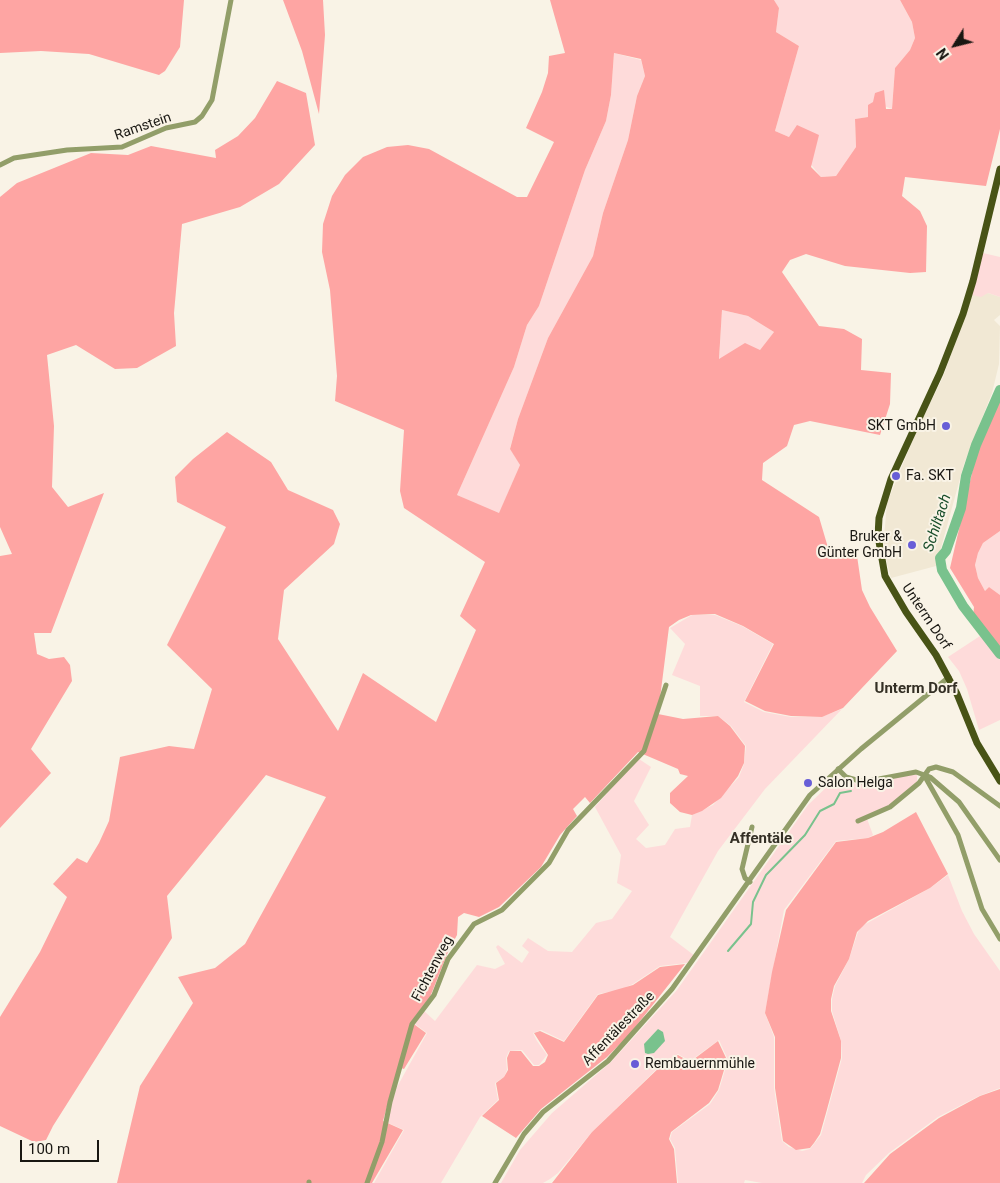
<!DOCTYPE html>
<meta charset="utf-8">
<style>
body{margin:0}
#map{position:relative;width:1000px;height:1183px;overflow:hidden;background:#f9f3e6;font-family:Roboto,sans-serif}
canvas{display:block}
.north{position:absolute;left:930px;top:20px;width:50px;height:50px;-webkit-text-stroke:4px #f9f3e6;paint-order:stroke;rotate:234deg;font-size:14px;font-weight:700;line-height:20px;text-align:center;color:#191712}
.north::after{content:'';display:block;margin:auto;width:18px;height:22px;background:#191712;clip-path:polygon(50% 0,100% 100%,50% 72%,0 100%)}
.scale{position:absolute;left:20px;top:1140px;width:79px;height:22px;box-sizing:border-box;border:2px solid #191712;border-top:0;padding-left:6px;font-size:15px;line-height:18px;white-space:nowrap;color:#191712;-webkit-text-stroke:4px #f9f3e6;paint-order:stroke}
</style>
<div id="map">
<canvas width="1000" height="1183"></canvas>
<div class="north">N</div>
<div class="scale">100 m</div>
</div>
<script>
const context = document.querySelector('canvas').getContext('2d');
context.lineJoin = 'round';
function fill(path, color) { context.fillStyle = color; context.fill(path, 'evenodd'); }
const toPath = rows => new Path2D(rows.map(r => 'M' + r).join(''));
function stroke(path, color, width, dash) { context.strokeStyle = color; context.lineWidth = width; context.lineCap = dash ? 'butt' : 'round'; context.setLineDash(dash || []); context.stroke(path); }
function drawText(font, color, halo, rows, align = 'center') {
  context.font = font + ' Roboto,sans-serif'; context.lineWidth = 4; context.setLineDash([]); context.textBaseline = 'middle'; context.strokeStyle = halo; context.fillStyle = color; for (const [text, x, y, turn = 0] of rows) {
    context.save(); context.translate(x, y); context.rotate((+turn || 0) * Math.PI / 180); context.textAlign = isNaN(turn) ? turn : align; if (halo) context.strokeText(text, 0, 0); context.fillText(text, 0, 0); context.restore();
  }
}
fill(toPath([
 [988,293,1000,297,1000,315,994,320,1000,326,999,364,992,393,964,464,936,566,891,578,883,549,887,503,916,432,943,377,972,295]
]), '#f1e8d4');
fill(toPath([
 [774,0,900,0,912,22,915,38,910,50,895,68,892,109,873,102,868,117,855,119,856,147,836,176,821,177,789,137,775,131,799,46,776,32,779,8],
 [614,53,641,60,645,76,637,96,628,140,603,213,593,256,548,338,518,419,510,448,520,465,499,514,457,495,514,367,527,325,539,306,585,170,606,121,611,95],
 [983,253,1000,257,1000,297,988,293,981,297,972,295],
 [722,310,748,316,774,332,760,350,719,360],
 [1000,531,1000,595,989,587,985,591,978,578,975,565,978,553,983,543],
 [692,615,715,615,742,626,773,644,744,702,764,712,791,717,821,717,842,709,765,789,718,851,670,937,695,956,687,963,660,966,633,984,620,990,598,994,564,1041,541,1030,533,1033,537,1041,547,1055,539,1065,534,1065,522,1050,509,1051,506,1058,507,1070,504,1077,495,1083,498,1100,480,1117,441,1183,374,1183,404,1130,386,1122,397,1087,427,1033,415,1024,424,1011,435,1021,477,965,495,969,505,964,496,947,498,945,522,963,529,952,522,946,528,938,548,951,572,952,596,923,612,919,632,891,617,883,621,855,595,807,627,770,639,759,651,767,634,801,649,825,636,839,646,848,665,845,675,829,690,827,692,815,713,805,739,777,744,764,746,746,731,726,718,716,700,716,700,686,672,675,685,644,670,628],
 [980,636,1000,658,1000,720,979,730,967,689,959,671,948,657],
 [912,774,917,775,917,783,886,808,866,816,873,835,868,838,836,841,784,910,765,1013,774,1037,774,1088,782,1141,789,1147,802,1151,810,1149,821,1135,842,1058,841,1041,832,1011,832,999,835,986,849,959,858,932,862,926,930,888,948,875,962,911,974,934,1000,971,1000,1088,979,1096,938,1117,889,1153,866,1175,862,1183,762,1183,745,1180,744,1183,678,1183,675,1148,670,1139,672,1132,710,1104,719,1090,728,1060,719,1040,690,1061,678,1054,664,1062,592,1132,558,1173,550,1179,543,1183,501,1183,520,1150,552,1113,611,1062,677,990,808,805,836,778,842,778,853,783,868,785]
]), '#fedbda');
fill(toPath([
 [0,0,184,0,180,47,165,71,159,75,89,54,41,51,0,53],
 [283,0,323,0,325,35,319,114,302,51],
 [550,0,774,0,779,8,776,32,799,46,775,131,789,137,797,125,819,135,811,167,821,177,836,176,856,147,855,119,868,117,868,105,873,102,875,93,884,90,886,109,892,109,895,68,910,50,915,38,912,22,900,0,1000,0,1000,129,986,186,905,177,902,196,920,211,927,226,926,272,910,273,845,266,806,254,790,260,782,272,819,326,844,329,862,339,861,370,891,373,890,404,880,435,810,421,794,425,787,446,763,463,762,480,819,517,829,551,856,549,862,590,870,607,897,651,843,708,822,717,791,716,765,711,745,701,774,644,743,626,715,614,691,615,679,620,669,627,658,714,683,719,718,716,730,726,745,746,744,763,738,776,721,798,702,811,692,815,680,812,670,803,670,793,688,776,680,774,678,769,638,752,590,803,585,797,573,809,577,816,560,835,541,867,499,907,479,917,464,913,458,917,457,935,448,952,430,997,411,1022,426,1033,404,1069,398,1067,383,1121,403,1130,372,1183,117,1183,140,1086,193,1003,178,977,215,968,245,944,326,797,266,775,167,896,172,938,53,1126,46,1140,34,1142,0,1126,0,1017,40,952,67,897,53,884,77,858,87,863,99,843,109,821,120,757,169,746,194,749,212,689,167,645,226,527,177,502,175,477,193,459,227,432,271,462,288,490,333,510,340,524,334,544,284,590,278,639,338,731,363,673,436,722,476,630,460,616,485,562,404,508,400,491,404,430,335,401,337,376,330,290,322,252,323,224,332,196,345,175,363,157,387,147,408,145,429,149,517,197,527,197,554,142,526,128,542,92,548,73,549,56,565,53],
 [614,53,641,59,645,76,637,96,628,140,603,213,593,256,548,338,518,419,510,449,520,465,499,513,457,495,514,367,527,325,539,306,585,170,606,121,611,95],
 [722,310,748,316,774,332,760,350,745,343,719,359],
 [277,81,306,93,315,145,279,184,240,207,182,224,174,313,176,346,137,368,115,369,76,345,47,355,54,426,52,487,68,507,104,493,51,633,34,633,37,654,49,659,64,657,70,665,72,681,31,749,51,773,0,828,0,556,12,554,0,527,0,197,17,183,91,153,128,155,151,146,216,158,215,150,238,136,255,118],
 [1000,393,1000,531,983,543,978,553,975,565,978,578,985,591,989,587,1000,595,1000,657,980,633,973,617,974,607,950,568,978,447],
 [916,812,948,874,930,888,868,921,857,932,849,959,834,986,831,999,831,1011,841,1041,841,1058,826,1113,820,1134,814,1143,810,1148,796,1150,783,1141,775,1088,775,1037,765,1013,772,972,786,910,836,842,868,838,883,832],
 [685,964,629,1035,607,1057,541,1109,516,1138,482,1116,499,1100,496,1083,504,1077,508,1070,507,1058,510,1051,521,1051,533,1066,539,1066,545,1062,548,1055,534,1033,540,1031,564,1042,598,995,633,985,660,967],
 [718,1041,727,1060,718,1090,709,1103,671,1132,669,1139,674,1149,677,1183,552,1183,592,1132,664,1063,678,1055,690,1062],
 [1000,1089,1000,1183,864,1183,890,1154,939,1118,980,1096]
]), '#fea5a3');
fill(toPath([
 [658,1029,663,1032,665,1041,654,1053,648,1054,645,1053,644,1044]
]), '#79c28d');
stroke(toPath([
 [728,951,751,924,753,902,766,875,805,835,820,811,834,804,840,793,851,791]
]), '#79c28d', 2);
stroke(toPath([
 [1000,390,976,445,966,476,961,508,946,551,940,558,942,570,963,606,1000,654]
]), '#79c28d', 10);
stroke(toPath([
 [0,165,14,158,67,150,122,147,166,128,195,122,202,116,212,100,231,0],
 [838,769,846,777,863,782,916,772,930,777,959,802,1000,860],
 [924,775,958,835,982,909,1000,939],
 [858,821,890,807,919,783,929,769,936,767,953,772,1000,806],
 [750,882,745,878,742,869,752,827],
 [309,1182,309,1183],
 [367,1183,382,1142,390,1102,412,1024,434,995,448,959,474,924,502,910,549,863,568,830,644,751,666,685],
 [495,1183,524,1134,543,1112,608,1061,672,989,810,795,861,749,949,677]
]), '#929e69', 5);
stroke(toPath([
 [1000,169,973,281,963,314,940,373,891,479,879,518,878,536,885,576,906,612,936,655,957,694,977,743,1000,781]
]), '#485316', 7);
for (const [x, y, r, color] of [
 [946,426,5,"#685ed7"],
 [896,476,5,"#685ed7"],
 [912,545,5,"#685ed7"],
 [808,783,5,"#685ed7"],
 [635,1064,5,"#685ed7"]
]) { const dot = new Path2D(); dot.arc(x, y, r, 0, 2 * Math.PI); context.fillStyle = color; context.fill(dot); stroke(dot, '#f9f3e6', 2); }
drawText('14px', '#191712', '#f9f3e6', [
 ["Ramstein",143,127,-19],
 ["Unterm Dorf",926,617,56],
 ["Fichtenweg",433,969,-62],
 ["Affentälestraße",619,1029,-46]
]);
drawText('14px', '#191712', '#f9f3e6', [
 ["SKT GmbH",936,426,"right"],
 ["Fa. SKT",906,476],
 ["Bruker &",902,537,"right"],
 ["Günter GmbH",902,553,"right"],
 ["Salon Helga",818,783],
 ["Rembauernmühle",645,1064]
], 'left');
drawText('italic 15px', '#194e2b', '#f9f3e6', [
 ["Schiltach",938,523,-72]
]);
drawText('bold 15px', '#342f25', '#f9f3e6', [
 ["Unterm Dorf",916,689],
 ["Affentäle",761,839]
]);
</script>
